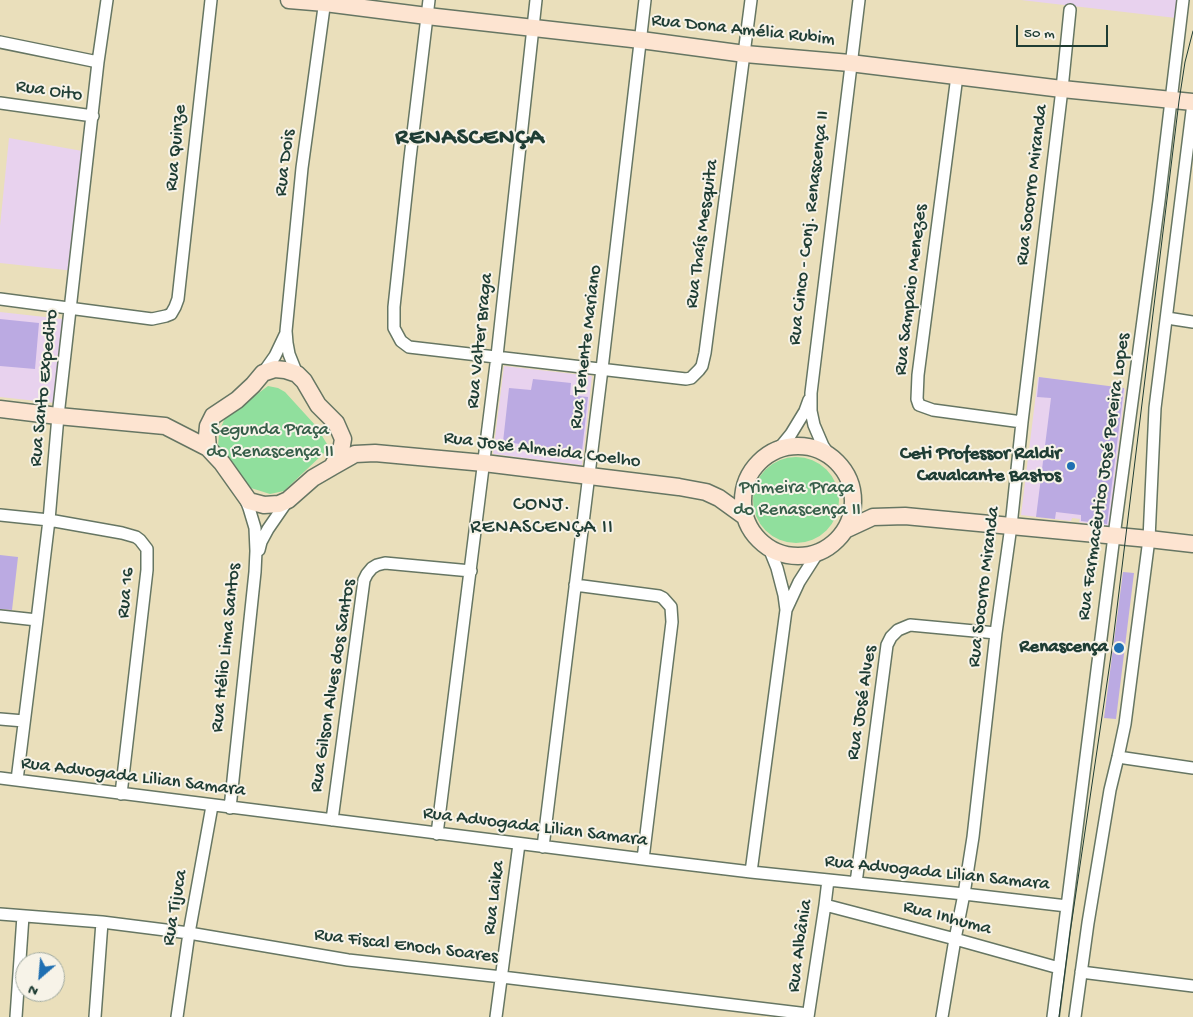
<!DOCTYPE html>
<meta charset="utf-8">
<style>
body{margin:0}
#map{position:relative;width:1193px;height:1017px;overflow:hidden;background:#eadfbb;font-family:"Gochi Hand",sans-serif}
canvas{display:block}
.north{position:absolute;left:15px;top:952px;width:50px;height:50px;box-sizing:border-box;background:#f7f3e8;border:1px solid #a1aaa0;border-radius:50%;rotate:207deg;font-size:14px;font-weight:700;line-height:20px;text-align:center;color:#1f3d34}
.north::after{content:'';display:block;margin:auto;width:18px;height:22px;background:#1f6fb2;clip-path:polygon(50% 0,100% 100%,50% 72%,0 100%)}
.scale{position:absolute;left:1016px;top:25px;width:92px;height:22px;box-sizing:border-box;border:2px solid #1f3d34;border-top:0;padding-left:6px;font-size:15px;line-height:18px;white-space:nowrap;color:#1f3d34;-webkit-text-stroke:4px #f7f3e8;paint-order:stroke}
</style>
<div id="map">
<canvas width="1193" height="1017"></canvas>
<div class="north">N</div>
<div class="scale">50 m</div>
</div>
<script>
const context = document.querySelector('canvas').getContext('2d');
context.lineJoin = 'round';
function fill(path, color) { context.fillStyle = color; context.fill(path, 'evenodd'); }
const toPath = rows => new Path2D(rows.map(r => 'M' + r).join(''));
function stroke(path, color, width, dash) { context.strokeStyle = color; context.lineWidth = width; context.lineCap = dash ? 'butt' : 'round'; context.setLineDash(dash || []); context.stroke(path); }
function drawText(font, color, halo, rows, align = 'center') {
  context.font = font + ' "Gochi Hand",sans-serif'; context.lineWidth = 4; context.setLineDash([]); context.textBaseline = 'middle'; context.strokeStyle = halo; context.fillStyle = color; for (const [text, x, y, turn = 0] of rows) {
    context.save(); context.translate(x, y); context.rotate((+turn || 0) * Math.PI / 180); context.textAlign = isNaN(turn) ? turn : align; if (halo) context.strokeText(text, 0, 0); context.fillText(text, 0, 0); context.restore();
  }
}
fill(toPath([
 [1021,0,1179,0,1176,18],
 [9,138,88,152,75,271,0,263,0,226],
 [0,312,63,319,55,403,0,397],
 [504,366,592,376,582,465,493,454],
 [1038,377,1125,389,1109,526,1079,522,1080,519,1072,518,1071,521,1021,515]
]), '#e8d2ee');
fill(toPath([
 [268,386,278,388,285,392,316,426,327,444,324,453,284,491,270,494,251,488,243,483,218,448,219,432,225,418],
 '753 500a43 43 0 1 1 86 0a43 43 0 1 1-86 0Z'
]), '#90df9d');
fill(toPath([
 [0,319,39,323,35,369,0,366],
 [1039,377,1124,388,1107,524,1081,521,1081,515,1056,512,1055,519,1036,517,1051,398,1037,397],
 [533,379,571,383,570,395,588,397,582,451,503,442,509,388,531,390],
 [0,555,18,557,12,610,0,609],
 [1123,572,1134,573,1116,719,1104,718]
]), '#bbaae2');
const street = toPath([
 [429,0,410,158,394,307,394,328,401,341,409,347,686,379,691,378,699,370,702,366,705,353,751,0],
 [0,42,98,62],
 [957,76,918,375,917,399,919,405,933,410,1022,422],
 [0,103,93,116],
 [0,299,152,319,166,316,171,314,175,307,178,299,211,0],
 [1167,318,1193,322],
 [263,373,275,356,285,335],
 [297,374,289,354,287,343,286,331,302,168,325,0],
 [830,456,823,446,814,425,811,411,811,393,859,0],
 [765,457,782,445,791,434,805,411,809,400],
 [0,515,49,520,122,533,136,537,140,540,147,549,147,570,121,794],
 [259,550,261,542,268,529,288,500],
 [575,585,659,596,663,598,671,607,672,622,643,859],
 [786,610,799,582,815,557,821,550],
 [0,616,37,620],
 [0,719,24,721],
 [1118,757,1193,768],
 [0,778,643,859,751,872,964,894,1067,906],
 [17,780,37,620,49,520,58,416,98,62,107,0],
 [230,808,255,572,256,551,255,528,249,508,244,495],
 [332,820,364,580,367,574,372,568,377,565,385,563,471,571],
 [437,834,497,356,536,0],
 [543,847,602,369,645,0],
 [751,872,786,610,784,595,777,568,769,548],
 [856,883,887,645,891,637,898,630,910,625,996,633],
 [825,905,955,939,1059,968],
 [0,914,102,922,189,933,348,960,502,977,808,1014],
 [1081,972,1193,986],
 [16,1017,23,916],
 [95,1017,102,922],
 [177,1017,189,933,212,806],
 [496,1017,519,844],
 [808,1017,825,905,828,880],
 [942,1017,955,939,964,894,973,837,996,633,1011,526,1022,422,1062,89,1070,10],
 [1053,1017,1114,536,1159,201,1183,0],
 [1075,1017,1088,923,1110,790,1118,757,1125,724,1149,539,1155,408,1193,103]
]);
const secondary = toPath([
 [289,0,325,3,427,16,641,40,745,54,850,63,1062,89,1193,102],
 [275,369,285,370,297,374,304,381,318,405,336,423,343,439,341,451,332,467,313,478,288,500,279,504,264,505,249,501,222,463,208,448,207,436,208,426,213,416,237,400,253,385,263,373,275,369],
 [0,409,58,416,165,426,208,448],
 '743 501a55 55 0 1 1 110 0a55 55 0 1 1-110 0Z',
 [332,467,355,454,375,453,484,463,679,487,706,492,719,498,744,516],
 [845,530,873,517,905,516,1149,539,1193,544]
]);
stroke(street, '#667663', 14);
stroke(secondary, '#667663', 19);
stroke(street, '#fff', 11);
stroke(secondary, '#fde4d1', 16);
stroke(toPath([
 [1059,1017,1070,933,1112,649,1179,101,1185,62,1193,31]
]), '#1f3d34', 1);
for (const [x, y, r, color] of [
 [1071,466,5,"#1f6fb2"],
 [1119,648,6,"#1f6fb2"]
]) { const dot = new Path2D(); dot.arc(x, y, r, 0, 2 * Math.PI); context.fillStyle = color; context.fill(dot); stroke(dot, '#f7f3e8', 2); }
drawText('19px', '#1f3d34', '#f7f3e8', [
 ["Rua Dona Amélia Rubim",743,31,6],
 ["Rua Oito",49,92,8],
 ["Rua Quinze",177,148,-84],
 ["Rua Dois",286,163,-83],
 ["Rua Socorro Miranda",1033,185,-83],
 ["Rua Cinco - Conj. Renascença II",810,228,-83],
 ["Rua Thaís Mesquita",703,234,-82],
 ["Rua Sampaio Menezes",912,290,-83],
 ["Rua Valter Braga",481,341,-84],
 ["Rua Tenente Mariano",587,347,-83],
 ["Rua Santo Expedito",45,388,-84],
 ["Rua José Almeida Coelho",542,451,7],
 ["Rua Farmacêutico José Pereira Lopes",1105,477,-82],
 ["Rua Socorro Miranda",985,587,-83],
 ["Rua 16",127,593,-84],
 ["Rua Hélio Lima Santos",227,648,-84],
 ["Rua Gilson Alves dos Santos",334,686,-81],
 ["Rua José Alves",863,703,-81],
 ["Rua Advogada Lilian Samara",133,778,7],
 ["Rua Advogada Lilian Samara",535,828,7],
 ["Rua Advogada Lilian Samara",937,874,6],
 ["Rua Laika",495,898,-83],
 ["Rua Tijuca",176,908,-80],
 ["Rua Inhuma",947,919,15],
 ["Rua Albânia",801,946,-82],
 ["Rua Fiscal Enoch Soares",406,947,7]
]);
drawText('19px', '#365d49', '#f7f3e8', [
 ["Segunda Praça",270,431],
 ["do Renascença II",270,453],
 ["Primeira Praça",797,489],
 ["do Renascença II",797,511]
]);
drawText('bold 19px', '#1f3d34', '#f7f3e8', [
 ["Ceti Professor Raldir",1061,455],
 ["Cavalcante Bastos",1061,477],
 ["Renascença",1108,648]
], 'right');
context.letterSpacing = '1px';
drawText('20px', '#1f3d34', '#f7f3e8', [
 ["CONJ.",542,506],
 ["RENASCENÇA II",542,529]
]);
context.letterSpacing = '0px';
context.letterSpacing = '1px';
drawText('bold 24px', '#1f3d34', '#f7f3e8', [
 ["RENASCENÇA",470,139]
]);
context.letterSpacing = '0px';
</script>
